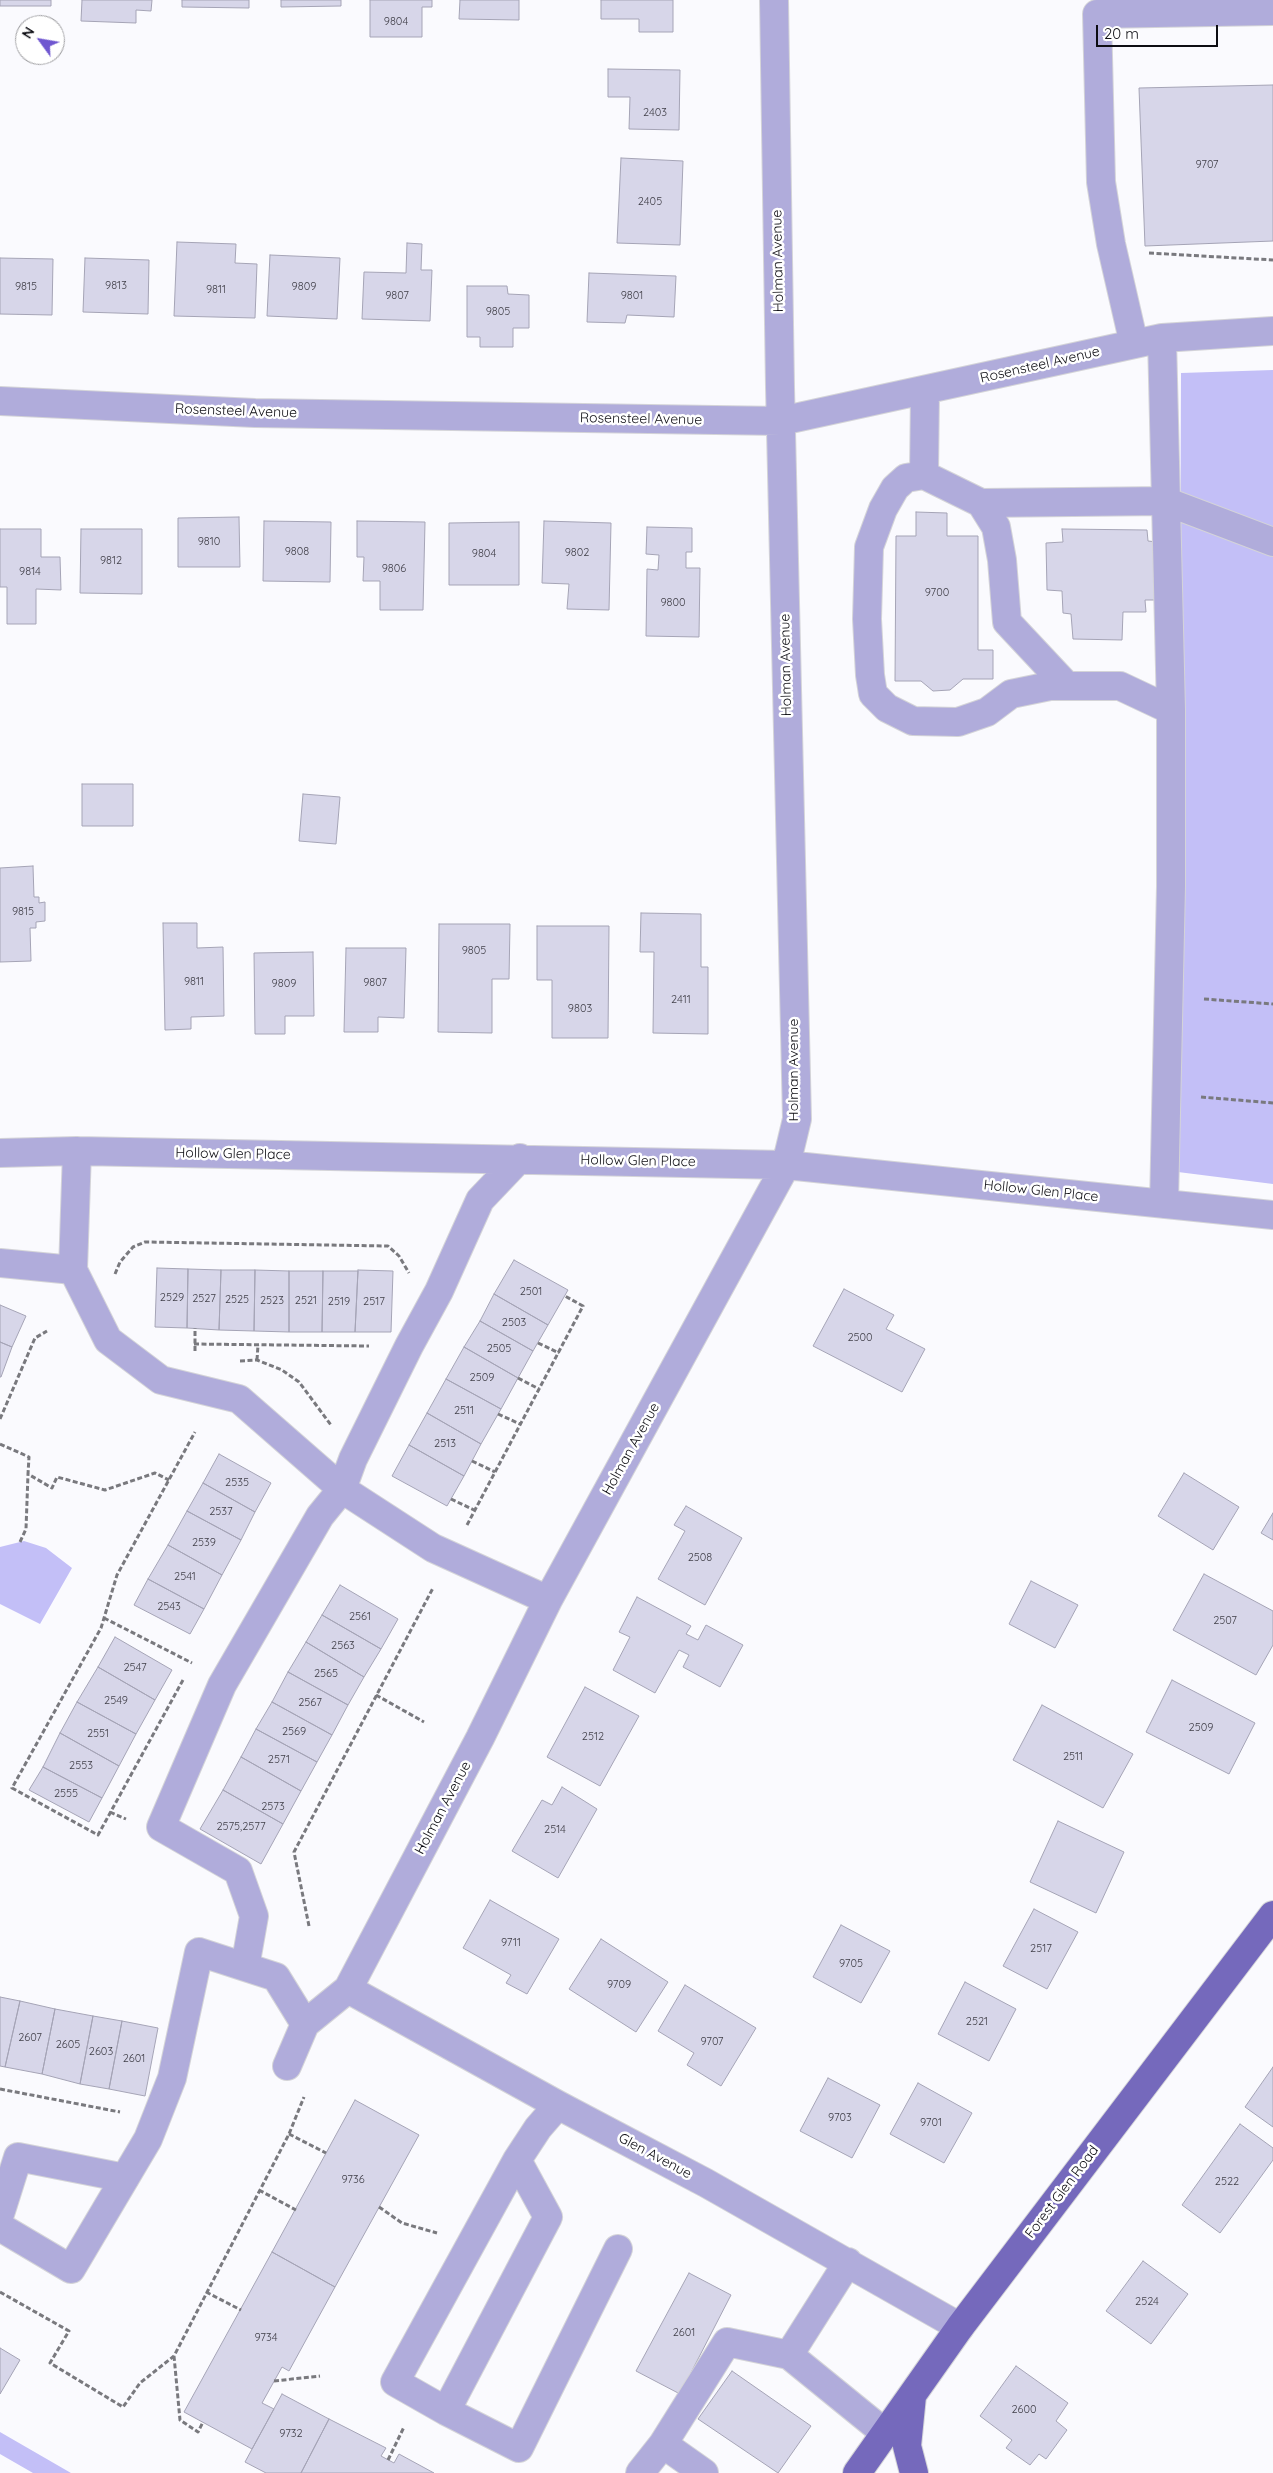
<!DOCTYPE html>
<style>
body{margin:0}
#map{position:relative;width:1273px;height:2473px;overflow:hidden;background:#fafafe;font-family:Quicksand,sans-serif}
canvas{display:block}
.north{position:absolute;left:15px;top:15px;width:50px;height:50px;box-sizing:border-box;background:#fff;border:1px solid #9e9ea1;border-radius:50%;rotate:302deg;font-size:14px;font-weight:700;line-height:20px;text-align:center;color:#0d0d13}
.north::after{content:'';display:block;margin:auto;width:18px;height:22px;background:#6f56d0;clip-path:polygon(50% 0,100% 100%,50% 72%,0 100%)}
.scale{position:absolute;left:1096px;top:25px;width:122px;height:22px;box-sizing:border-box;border:2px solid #0d0d13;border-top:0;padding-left:6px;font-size:15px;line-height:18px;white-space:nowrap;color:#0d0d13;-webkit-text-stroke:4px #fff;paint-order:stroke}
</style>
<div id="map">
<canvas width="1273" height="2473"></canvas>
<div class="north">N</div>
<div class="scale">20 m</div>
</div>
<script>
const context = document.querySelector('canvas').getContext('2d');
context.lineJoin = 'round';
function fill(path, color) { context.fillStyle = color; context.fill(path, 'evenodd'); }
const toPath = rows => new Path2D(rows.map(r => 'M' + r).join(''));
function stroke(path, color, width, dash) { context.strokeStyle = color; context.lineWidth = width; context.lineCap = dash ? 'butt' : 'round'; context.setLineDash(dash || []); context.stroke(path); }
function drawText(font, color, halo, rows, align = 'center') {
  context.font = font + ' Quicksand,sans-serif'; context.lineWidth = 5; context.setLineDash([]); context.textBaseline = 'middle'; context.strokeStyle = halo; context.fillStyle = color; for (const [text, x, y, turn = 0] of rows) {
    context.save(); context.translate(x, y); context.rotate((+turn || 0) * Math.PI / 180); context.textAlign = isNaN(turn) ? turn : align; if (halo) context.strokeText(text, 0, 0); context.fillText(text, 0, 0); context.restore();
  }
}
fill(toPath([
 [1273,370,1273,1184,1178,1172,1181,373],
 [24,1541,46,1548,72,1568,40,1624,0,1604,0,1547],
 [0,2432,71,2473,33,2473,0,2454]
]), '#c3bff7');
const building = toPath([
 [0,0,51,0,51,6,0,6,0,0],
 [82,0,152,0,151,11,136,10,136,23,81,21,82,0],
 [182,0,249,0,249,8,182,7,182,0],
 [281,0,341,0,341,6,281,7,281,0],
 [370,0,432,0,432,7,422,7,422,37,370,37,370,0],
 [460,0,519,0,519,20,459,19,460,0],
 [601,0,673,0,673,32,639,32,639,19,601,19,601,0],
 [608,69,680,70,679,130,629,129,630,97,608,97,608,69],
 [1273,85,1273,241,1145,246,1139,88,1273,85],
 [621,158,683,161,680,245,617,243,621,158],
 [177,242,236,244,235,263,257,264,255,318,174,316,177,242],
 [407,243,422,244,421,270,432,270,430,321,362,319,364,272,406,273,407,243],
 [270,255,340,258,337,319,267,316,270,255],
 [0,258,53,259,52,315,0,314,0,258],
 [85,258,149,260,148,314,83,312,85,258],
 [589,273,676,276,674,317,627,315,625,323,587,322,589,273],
 [467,286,507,286,508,294,529,295,529,328,513,328,513,347,480,347,480,337,467,337,467,286],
 [916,512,947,513,947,536,978,536,978,650,993,650,993,679,963,679,950,690,933,691,921,681,895,681,896,536,916,536,916,512],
 [239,517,240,567,178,567,178,518,239,517],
 [264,521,331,522,330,582,263,581,264,521],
 [357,521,425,522,423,610,380,610,380,581,363,581,364,557,357,557,357,521],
 [544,521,611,523,609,610,567,609,569,584,542,583,544,521],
 [519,522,519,585,449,585,449,523,519,522],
 [647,527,692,528,692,552,686,552,686,568,700,568,699,637,646,636,647,569,658,570,659,555,646,554,647,527],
 [0,529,41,529,41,557,60,557,61,590,36,589,36,624,7,624,7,587,0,587,0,529],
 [81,529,142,529,142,594,80,593,81,529],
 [1062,529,1147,530,1148,541,1157,542,1157,600,1145,600,1146,612,1123,612,1122,640,1073,639,1071,614,1063,613,1062,591,1047,590,1046,543,1063,542,1062,529],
 [82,784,133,784,133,826,82,826,82,784],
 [303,794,340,797,336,844,299,841,303,794],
 [33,866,34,897,39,897,39,903,45,902,45,921,36,922,36,928,30,928,31,961,0,962,0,868,33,866],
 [641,913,701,914,701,967,708,967,708,1034,653,1033,654,952,640,952,641,913],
 [163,923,197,923,197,948,223,947,224,1016,191,1017,191,1029,165,1030,163,923],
 [439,924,510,924,509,979,492,979,492,1033,438,1032,439,924],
 [537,926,609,926,608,1038,552,1038,552,980,537,980,537,926],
 [346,948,406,948,404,1018,378,1017,378,1032,344,1032,346,948],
 [313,952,314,1016,285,1016,285,1034,255,1034,254,953,313,952],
 [514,1260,568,1290,548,1325,494,1294,514,1260],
 [157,1268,188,1269,187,1328,155,1327,157,1268],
 [188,1269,221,1270,219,1330,187,1328,188,1269],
 [221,1270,255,1270,254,1331,219,1330,221,1270],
 [255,1270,289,1271,289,1332,254,1331,255,1270],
 [358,1270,393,1271,391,1332,355,1332,358,1270],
 [289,1271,323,1271,322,1332,289,1332,289,1271],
 [323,1271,358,1271,355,1332,322,1332,323,1271],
 [844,1289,894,1315,886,1329,925,1349,902,1392,813,1346,844,1289],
 [494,1294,548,1325,533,1351,480,1321,494,1294],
 [0,1305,26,1316,12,1347,0,1342,0,1305],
 [480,1321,533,1351,518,1378,464,1347,480,1321],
 [0,1342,12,1347,1,1377,0,1377,0,1342],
 [464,1347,518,1378,501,1409,446,1379,464,1347],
 [446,1379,501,1409,481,1444,427,1413,446,1379],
 [427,1413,481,1444,464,1476,409,1445,427,1413],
 [409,1445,464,1476,447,1506,392,1476,409,1445],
 [219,1454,271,1483,255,1512,203,1483,219,1454],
 [1184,1473,1239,1507,1213,1550,1158,1516,1184,1473],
 [203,1483,255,1512,241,1540,187,1511,203,1483],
 [686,1506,742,1538,705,1605,658,1579,685,1531,674,1525,686,1506],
 [187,1511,241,1540,222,1575,168,1545,187,1511],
 [1273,1513,1273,1540,1261,1533,1273,1513],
 [168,1545,222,1575,204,1609,148,1579,168,1545],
 [1204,1574,1273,1611,1273,1645,1256,1675,1173,1630,1204,1574],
 [148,1579,204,1609,190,1634,134,1605,148,1579],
 [1031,1581,1078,1605,1055,1648,1009,1624,1031,1581],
 [340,1585,398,1619,381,1649,322,1615,340,1585],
 [637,1597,691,1626,686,1634,698,1640,706,1625,743,1645,720,1687,683,1667,689,1655,679,1650,655,1693,613,1670,630,1637,619,1632,637,1597],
 [322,1615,381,1649,364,1677,306,1642,322,1615],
 [115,1637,172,1670,155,1700,98,1667,115,1637],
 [306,1642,364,1677,348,1705,288,1672,306,1642],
 [98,1667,155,1700,136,1734,77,1702,98,1667],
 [288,1672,348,1705,332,1735,272,1702,288,1672],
 [1172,1680,1255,1723,1229,1774,1146,1732,1172,1680],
 [585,1687,639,1716,600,1786,547,1757,585,1687],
 [77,1702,136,1734,119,1766,60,1733,77,1702],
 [272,1702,332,1735,317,1762,256,1729,272,1702],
 [1042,1705,1133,1754,1103,1808,1013,1760,1042,1705],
 [256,1729,317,1762,301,1791,241,1757,256,1729],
 [60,1733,119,1766,102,1798,43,1767,60,1733],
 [241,1757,301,1791,283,1824,223,1790,241,1757],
 [43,1767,102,1798,89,1822,29,1790,43,1767],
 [562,1787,597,1809,558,1878,512,1851,542,1800,552,1805,562,1787],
 [223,1790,283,1824,261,1864,200,1829,223,1790],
 [1058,1821,1124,1852,1096,1913,1030,1882,1058,1821],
 [490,1900,559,1939,527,1994,506,1983,511,1975,463,1948,490,1900],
 [1034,1909,1078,1932,1047,1989,1003,1966,1034,1909],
 [841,1925,890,1951,861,2003,813,1977,841,1925],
 [601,1939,668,1982,636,2032,569,1989,601,1939],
 [965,1982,1016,2009,989,2061,938,2034,965,1982],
 [685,1985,756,2028,721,2086,687,2065,694,2053,658,2031,685,1985],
 [0,1997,20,2001,5,2067,0,2066,0,1997],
 [20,2001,55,2009,42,2074,5,2067,20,2001],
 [55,2009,93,2016,80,2084,42,2074,55,2009],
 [93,2016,122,2021,109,2089,80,2084,93,2016],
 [122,2021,158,2028,145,2096,109,2089,122,2021],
 [1273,2067,1273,2127,1245,2107,1273,2067],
 [828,2078,880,2105,852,2158,800,2131,828,2078],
 [918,2083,972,2113,944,2163,890,2134,918,2083],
 [355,2100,419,2135,335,2287,272,2252,355,2100],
 [1240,2124,1273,2148,1273,2160,1220,2233,1182,2205,1240,2124],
 [272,2252,335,2287,289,2371,282,2367,262,2403,274,2409,252,2449,184,2412,272,2252],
 [1143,2261,1188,2294,1151,2344,1106,2311,1143,2261],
 [689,2273,731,2295,680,2394,636,2371,689,2273],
 [0,2348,20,2360,0,2394,0,2348],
 [1016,2366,1068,2403,1056,2421,1067,2430,1046,2459,1039,2454,1030,2465,1006,2448,1012,2440,980,2416,1016,2366],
 [732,2371,811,2426,778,2473,698,2419,732,2371],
 [282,2394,329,2419,301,2473,266,2473,245,2462,282,2394],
 [329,2419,386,2448,381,2456,394,2463,399,2454,434,2473,301,2473,329,2419]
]);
fill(building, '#d7d6e9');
stroke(building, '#a5a4b6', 1);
const minor = toPath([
 [1162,338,1171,710,1171,886,1164,1204],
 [1134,344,1111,244,1101,182,1097,14,1273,11],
 [925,391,924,475,906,478,895,488,883,509,869,547,867,619,870,675,873,694,887,708,913,721,958,722,987,712,1011,694,1050,686,1120,686,1171,710],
 [0,401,255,413,781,421,1162,338,1273,331],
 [924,475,981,503,1165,501,1273,542],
 [981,503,996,527,1002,560,1007,622,1067,686],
 [77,1151,73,1270,108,1340,161,1380,239,1399,342,1489,433,1548,548,1600],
 [0,1153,77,1151,786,1165,1273,1215],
 [0,1263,73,1270],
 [245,1967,254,1916,238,1871,161,1827,222,1685,320,1516,342,1489,353,1459,409,1346,439,1291,480,1200,520,1158],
 [348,1989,558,2105,706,2183,960,2327],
 [287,2066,305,2024,348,1989,480,1738,548,1600,786,1165,797,1119,780,387,774,0],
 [517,2160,548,2217,446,2411,395,2382,517,2160,538,2128,558,2105],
 [0,2214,18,2157,125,2178],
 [0,2227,71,2269,148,2139,172,2078,199,1952,276,1977,305,2024],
 [848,2262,789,2355,885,2433],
 [446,2411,519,2448,618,2249],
 [663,2444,704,2473],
 [640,2473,663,2444,727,2342,789,2355]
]);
const major = toPath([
 [912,2396,907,2446,914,2473],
 [857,2473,960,2327,1273,1915]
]);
stroke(minor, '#d4d4d8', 30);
stroke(major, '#d4d4d8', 30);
stroke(toPath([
 [1149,253,1273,260],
 [1204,999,1273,1004],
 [1201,1097,1273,1103],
 [115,1274,120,1262,133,1247,145,1242,388,1246,399,1256,409,1273],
 [538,1343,559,1353],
 [194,1344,369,1346],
 [195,1351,195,1328],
 [257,1360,258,1345],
 [240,1361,257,1360,282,1370,299,1382,331,1425],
 [518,1378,539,1389],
 [498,1414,520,1424],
 [0,1419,35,1338,47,1331],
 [0,1444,29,1457,28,1474,52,1488,57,1477,105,1490,155,1473,169,1480],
 [472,1461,495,1472],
 [451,1499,474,1510],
 [467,1525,583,1306,565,1296],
 [20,1542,26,1529,28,1474],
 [104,1618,192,1663],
 [183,1680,98,1835,12,1788,101,1628,117,1575,195,1432],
 [376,1695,424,1722],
 [110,1812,126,1819],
 [309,1926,294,1852,433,1588],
 [0,2089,120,2112],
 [289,2134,326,2153],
 [259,2190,296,2210],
 [379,2207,402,2223,437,2233],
 [0,2292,69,2331,50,2363,123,2407,140,2383,174,2356,289,2134,304,2097],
 [206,2292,241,2310],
 [174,2356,180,2420,198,2432,203,2422],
 [274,2381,320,2376],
 [388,2460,404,2427]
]), '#79797e', 3, [5, 2.5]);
stroke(minor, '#b0acdb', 28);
stroke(major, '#7569bc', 28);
drawText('11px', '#403f48', null, [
 ["9804",396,22],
 ["2403",655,113],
 ["9707",1207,165],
 ["2405",650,202],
 ["9813",116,286],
 ["9815",26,287],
 ["9809",304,287],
 ["9811",216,290],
 ["9807",397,296],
 ["9801",632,296],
 ["9805",498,312],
 ["9810",209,542],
 ["9808",297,552],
 ["9802",577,553],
 ["9804",484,554],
 ["9812",111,561],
 ["9806",394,569],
 ["9814",30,572],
 ["9700",937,593],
 ["9800",673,603],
 ["9815",23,912],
 ["9805",474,951],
 ["9811",194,982],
 ["9807",375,983],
 ["9809",284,984],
 ["2411",681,1000],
 ["9803",580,1009],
 ["2501",531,1292],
 ["2529",172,1298],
 ["2527",204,1299],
 ["2525",237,1300],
 ["2523",272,1301],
 ["2521",306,1301],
 ["2519",339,1302],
 ["2517",374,1302],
 ["2503",514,1323],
 ["2500",860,1338],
 ["2505",499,1349],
 ["2509",482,1378],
 ["2511",464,1411],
 ["2513",445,1444],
 ["2535",237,1483],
 ["2537",221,1512],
 ["2539",204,1543],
 ["2508",700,1558],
 ["2541",185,1577],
 ["2543",169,1607],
 ["2561",360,1617],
 ["2507",1225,1621],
 ["2563",343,1646],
 ["2547",135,1668],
 ["2565",326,1674],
 ["2549",116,1701],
 ["2567",310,1703],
 ["2509",1201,1728],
 ["2569",294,1732],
 ["2551",98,1734],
 ["2512",593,1737],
 ["2511",1073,1757],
 ["2571",279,1760],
 ["2553",81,1766],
 ["2555",66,1794],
 ["2573",273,1807],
 ["2575,2577",241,1827],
 ["2514",555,1830],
 ["9711",511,1943],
 ["2517",1041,1949],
 ["9705",851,1964],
 ["9709",619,1985],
 ["2521",977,2022],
 ["2607",30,2038],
 ["9707",712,2042],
 ["2605",68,2045],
 ["2603",101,2052],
 ["2601",134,2059],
 ["9703",840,2118],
 ["9701",931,2123],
 ["9736",353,2180],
 ["2522",1227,2182],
 ["2524",1147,2302],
 ["2601",684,2333],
 ["9734",266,2338],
 ["2600",1024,2410],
 ["9732",291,2434]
]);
drawText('14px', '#0d0d13', '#fff', [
 ["Holman Avenue",778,261,-91],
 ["Rosensteel Avenue",1040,365,-13],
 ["Rosensteel Avenue",236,411,2],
 ["Rosensteel Avenue",641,419,1],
 ["Holman Avenue",786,665,-91],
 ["Holman Avenue",794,1070,-90],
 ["Hollow Glen Place",233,1154,1],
 ["Hollow Glen Place",638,1161,1],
 ["Hollow Glen Place",1041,1191,6],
 ["Holman Avenue",631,1449,-61],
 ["Holman Avenue",443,1808,-62],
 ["Glen Avenue",655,2156,28],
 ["Forest Glen Road",1062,2192,-53]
]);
</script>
